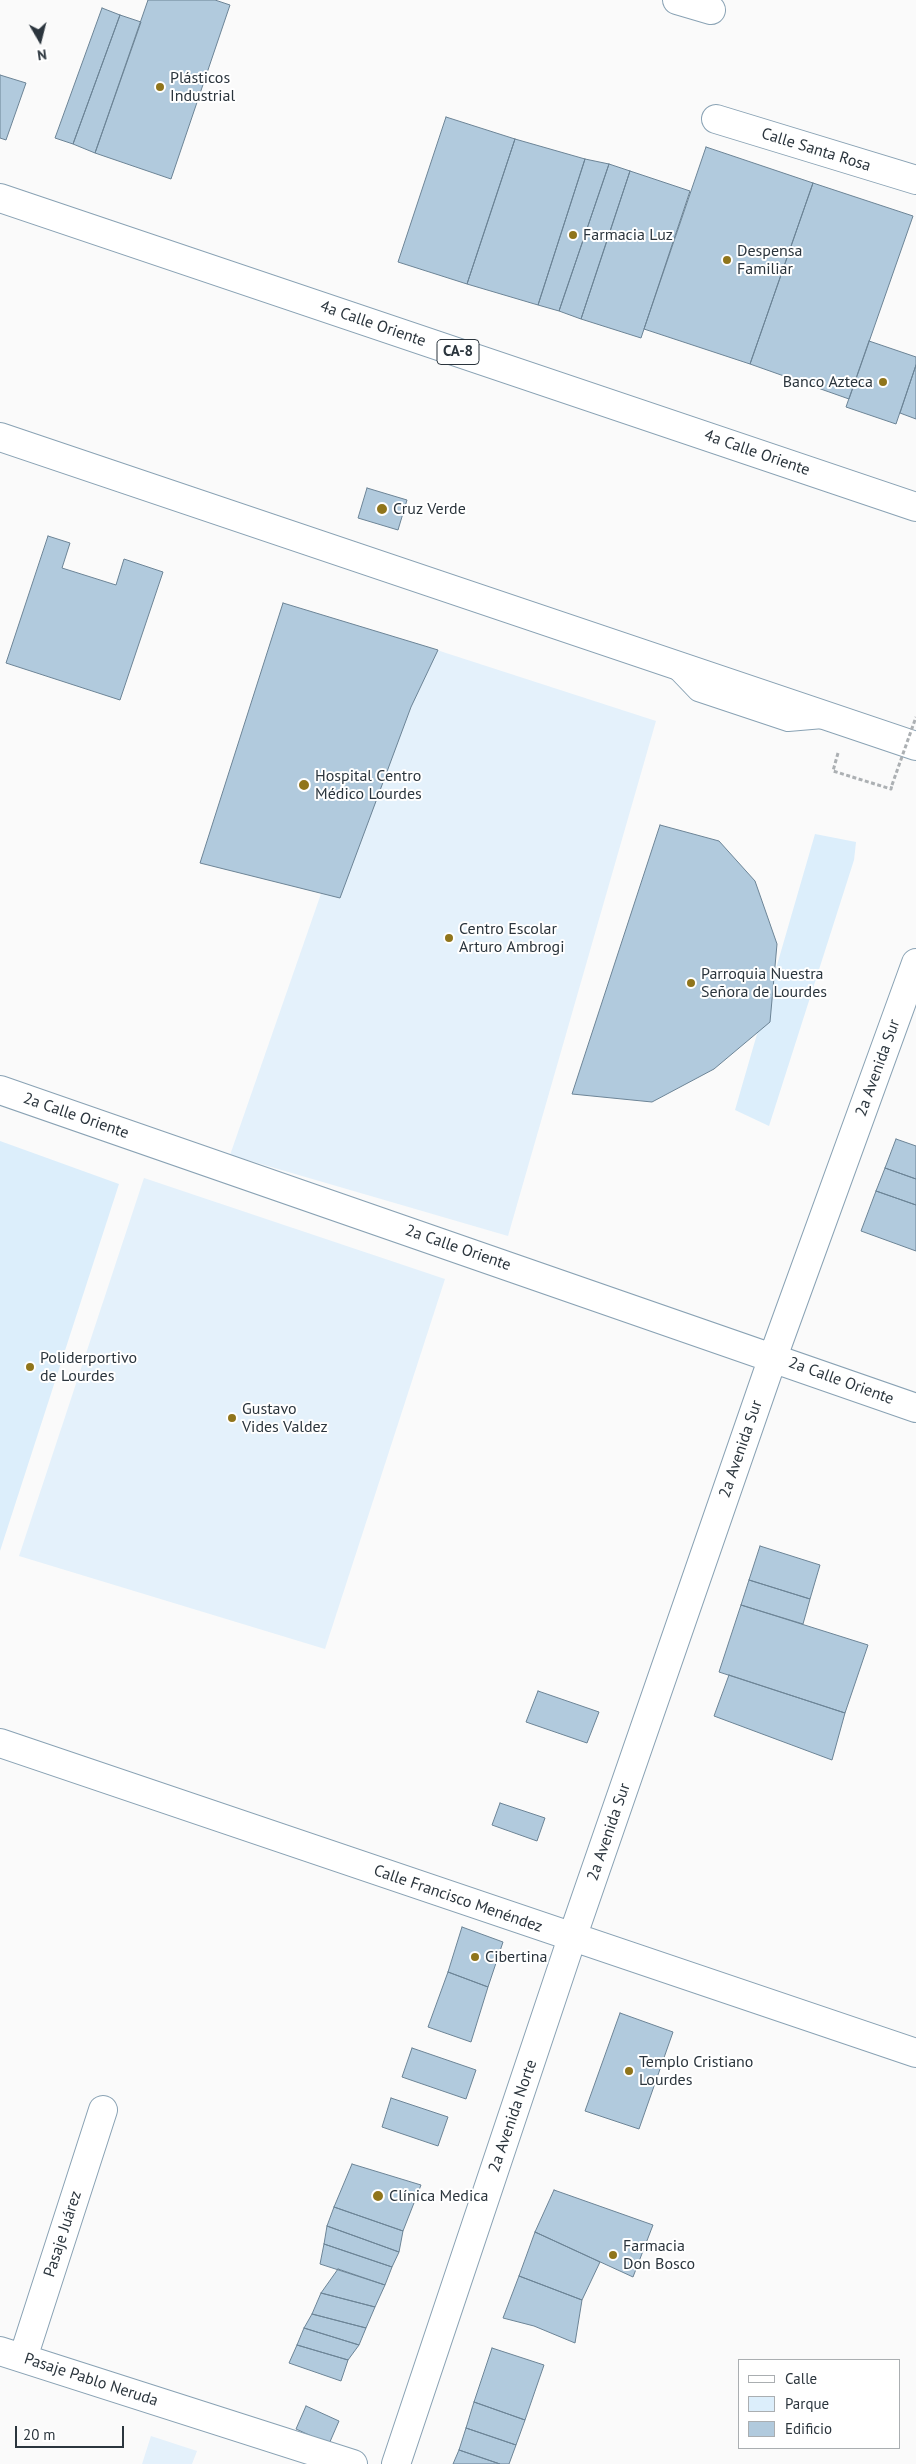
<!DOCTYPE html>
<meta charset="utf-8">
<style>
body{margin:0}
#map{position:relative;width:916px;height:2464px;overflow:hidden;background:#fafafa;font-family:"PT Sans",sans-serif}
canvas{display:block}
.legend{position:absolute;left:738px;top:2359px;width:162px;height:90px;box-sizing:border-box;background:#fff;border:1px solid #aaaeb1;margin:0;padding:6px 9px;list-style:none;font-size:15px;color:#2b353d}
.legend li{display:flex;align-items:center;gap:10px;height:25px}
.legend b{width:25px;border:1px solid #aaaeb1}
.north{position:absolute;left:15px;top:15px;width:50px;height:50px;-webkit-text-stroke:4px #fff;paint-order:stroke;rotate:172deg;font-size:14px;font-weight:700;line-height:20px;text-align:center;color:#2b353d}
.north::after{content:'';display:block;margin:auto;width:18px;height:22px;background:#2b353d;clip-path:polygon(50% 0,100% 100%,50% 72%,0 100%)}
.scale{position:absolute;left:15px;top:2426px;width:109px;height:22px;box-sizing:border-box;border:2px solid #2b353d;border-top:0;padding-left:6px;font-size:15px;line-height:18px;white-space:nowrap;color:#2b353d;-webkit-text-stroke:4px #fff;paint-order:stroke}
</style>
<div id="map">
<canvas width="916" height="2464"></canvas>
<ul class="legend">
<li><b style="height:6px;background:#fff"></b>Calle</li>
<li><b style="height:14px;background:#dceefb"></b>Parque</li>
<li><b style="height:14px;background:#b1cadd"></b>Edificio</li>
</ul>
<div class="north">N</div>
<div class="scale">20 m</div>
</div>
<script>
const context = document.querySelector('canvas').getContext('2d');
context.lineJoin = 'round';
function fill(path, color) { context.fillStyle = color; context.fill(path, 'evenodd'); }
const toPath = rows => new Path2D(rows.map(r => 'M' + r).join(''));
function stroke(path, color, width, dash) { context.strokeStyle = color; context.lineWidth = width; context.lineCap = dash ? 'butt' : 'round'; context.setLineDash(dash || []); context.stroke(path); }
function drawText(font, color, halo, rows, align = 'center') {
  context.font = font + ' "PT Sans",sans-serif'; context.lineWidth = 4; context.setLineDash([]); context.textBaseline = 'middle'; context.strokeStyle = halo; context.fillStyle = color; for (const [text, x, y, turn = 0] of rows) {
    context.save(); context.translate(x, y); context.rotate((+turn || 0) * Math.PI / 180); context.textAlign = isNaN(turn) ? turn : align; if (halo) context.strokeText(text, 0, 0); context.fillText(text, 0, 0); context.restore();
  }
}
fill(toPath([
 [409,641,656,721,508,1236,230,1155],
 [144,1178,445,1279,325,1649,19,1556],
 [151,2436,197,2451,192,2464,142,2464]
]), '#e4f1fb');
fill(toPath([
 [815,834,856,842,854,860,769,1126,735,1110],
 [0,1141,119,1184,0,1551]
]), '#dceefb');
const building = toPath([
 [148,0,215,0,230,5,171,179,95,153,148,0],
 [102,8,120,15,73,144,55,138,102,8],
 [120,15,141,22,95,153,73,144,120,15],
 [0,75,26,83,6,140,0,138,0,75],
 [446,117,515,139,467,284,398,262,446,117],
 [515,139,585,159,538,305,467,284,515,139],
 [706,147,813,183,750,364,644,329,706,147],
 [585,159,609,164,559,311,538,305,585,159],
 [609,164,630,171,581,319,559,311,609,164],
 [630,171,690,191,641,338,581,319,630,171],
 [813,183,913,216,849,399,750,364,813,183],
 [869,341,916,357,916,365,896,424,846,407,869,341],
 [916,365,916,419,900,413,916,365],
 [367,488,407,500,398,530,358,518,367,488],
 [48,536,70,543,62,568,116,585,124,559,163,572,120,700,6,663,48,536],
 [283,603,438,650,411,707,340,898,200,863,283,603],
 [660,825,719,841,755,881,777,944,770,1022,714,1069,652,1102,572,1094,660,825],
 [896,1139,916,1146,916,1179,885,1168,896,1139],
 [885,1168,916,1179,916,1205,876,1191,885,1168],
 [876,1191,916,1205,916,1251,861,1231,876,1191],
 [760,1546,820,1565,810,1599,749,1580,760,1546],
 [749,1580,810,1599,803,1624,741,1605,749,1580],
 [741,1605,868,1645,845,1713,719,1672,741,1605],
 [729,1675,845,1713,832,1760,714,1716,729,1675],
 [538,1691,599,1712,587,1743,526,1722,538,1691],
 [500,1803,545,1818,537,1841,492,1825,500,1803],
 [462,1927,503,1942,488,1987,448,1972,462,1927],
 [448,1972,488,1987,471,2042,428,2027,448,1972],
 [620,2013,673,2032,639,2129,585,2111,620,2013],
 [412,2048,476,2070,466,2099,402,2077,412,2048],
 [391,2098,448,2117,438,2146,382,2127,391,2098],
 [352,2164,421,2185,403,2231,334,2207,352,2164],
 [554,2190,653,2225,633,2277,535,2232,554,2190],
 [334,2207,403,2231,399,2252,327,2226,334,2207],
 [327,2226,399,2252,392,2267,324,2244,327,2226],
 [535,2232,600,2262,582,2300,519,2276,535,2232],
 [324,2244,392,2267,385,2285,320,2264,324,2244],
 [338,2269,385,2285,375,2307,321,2293,338,2269],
 [519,2276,582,2300,575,2343,534,2326,503,2318,519,2276],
 [321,2293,375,2307,366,2328,312,2314,321,2293],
 [312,2314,366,2328,359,2345,304,2328,312,2314],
 [304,2328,359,2345,348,2360,297,2345,304,2328],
 [297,2345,348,2360,341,2381,289,2363,297,2345],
 [492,2348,544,2365,525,2420,474,2402,492,2348],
 [474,2402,525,2420,516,2445,466,2428,474,2402],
 [306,2406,339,2421,329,2444,296,2429,306,2406],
 [466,2428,516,2445,509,2464,500,2464,459,2450,466,2428],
 [459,2450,500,2464,453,2464,459,2450]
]);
fill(building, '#b1cadd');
stroke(building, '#6c8496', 1);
const service = toPath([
 [675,667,698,691,788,721,823,718]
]);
const minor = toPath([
 [677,0,711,10],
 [716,119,916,180],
 [0,1090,916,1408],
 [0,1743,916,2053],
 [0,2351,353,2464],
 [23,2358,103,2110],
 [396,2464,572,1938,773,1357,916,963]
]);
const trunk = toPath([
 [0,198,916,507],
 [0,437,916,746]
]);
stroke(service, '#89a2b4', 22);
stroke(minor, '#89a2b4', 30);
stroke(trunk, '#89a2b4', 30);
stroke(toPath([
 [838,753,833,771,891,789,892,785]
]), '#acb0b3', 3, [4, 2.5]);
stroke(service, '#fff', 20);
stroke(minor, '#fff', 28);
stroke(trunk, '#fff', 28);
stroke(toPath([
 [892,785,916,717]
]), '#acb0b3', 3, [4, 2.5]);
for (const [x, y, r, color] of [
 [160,87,5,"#90751b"],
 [573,235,5,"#90751b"],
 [727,260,5,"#90751b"],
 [883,382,5,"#90751b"],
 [382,509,6,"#90751b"],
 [304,785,6,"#90751b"],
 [449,938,5,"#90751b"],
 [691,983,5,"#90751b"],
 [30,1367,5,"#90751b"],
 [232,1418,5,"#90751b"],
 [475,1957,5,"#90751b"],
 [629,2071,5,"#90751b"],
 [378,2196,6,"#90751b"],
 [613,2255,5,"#90751b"]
]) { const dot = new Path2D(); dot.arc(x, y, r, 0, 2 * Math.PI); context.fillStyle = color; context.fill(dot); stroke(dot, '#fff', 2); }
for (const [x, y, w] of [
 [458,352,42]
]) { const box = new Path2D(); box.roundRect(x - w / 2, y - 12.5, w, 25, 4); context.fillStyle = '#fff'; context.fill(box); stroke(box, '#2b353d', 1); }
drawText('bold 15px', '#2b353d', null, [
 ["CA-8",458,352]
]);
drawText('16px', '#2b353d', '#fff', [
 ["Plásticos",170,78],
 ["Industrial",170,96],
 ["Farmacia Luz",583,235],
 ["Despensa",737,251],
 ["Familiar",737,269],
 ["Banco Azteca",873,382,"right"],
 ["Cruz Verde",393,509],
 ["Hospital Centro",315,776],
 ["Médico Lourdes",315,794],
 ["Centro Escolar",459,929],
 ["Arturo Ambrogi",459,947],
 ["Parroquia Nuestra",701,974],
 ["Señora de Lourdes",701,992],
 ["Poliderportivo",40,1358],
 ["de Lourdes",40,1376],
 ["Gustavo",242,1409],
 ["Vides Valdez",242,1427],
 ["Cibertina",485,1957],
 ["Templo Cristiano",639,2062],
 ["Lourdes",639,2080],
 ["Clínica Medica",389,2196],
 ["Farmacia",623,2246],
 ["Don Bosco",623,2264]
], 'left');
drawText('16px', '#2b353d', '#fff', [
 ["Calle Santa Rosa",816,150,17],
 ["4a Calle Oriente",373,324,19],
 ["4a Calle Oriente",757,453,19],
 ["2a Avenida Sur",878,1068,-70],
 ["2a Calle Oriente",76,1116,19],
 ["2a Calle Oriente",458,1248,19],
 ["2a Calle Oriente",841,1381,20],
 ["2a Avenida Sur",741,1449,-71],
 ["2a Avenida Sur",609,1832,-71],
 ["Calle Francisco Menéndez",458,1899,19],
 ["2a Avenida Norte",513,2116,-71],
 ["Pasaje Juárez",63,2234,-72],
 ["Pasaje Pablo Neruda",91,2380,18]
]);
</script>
